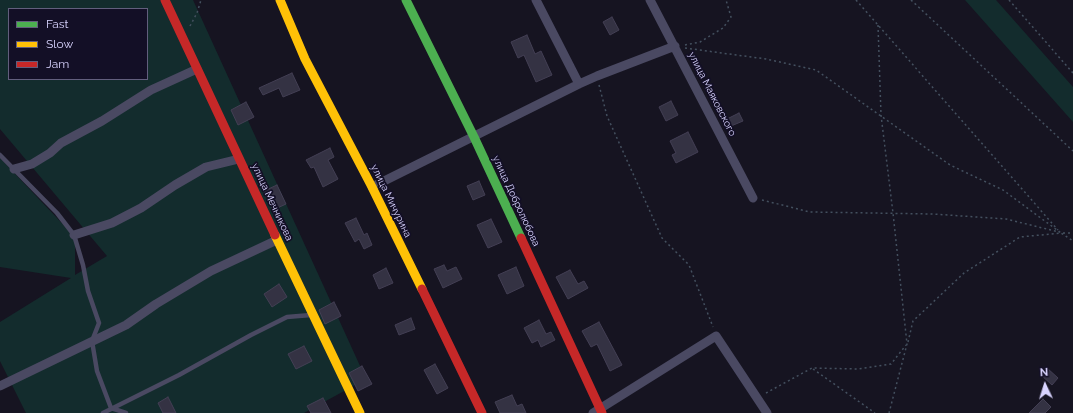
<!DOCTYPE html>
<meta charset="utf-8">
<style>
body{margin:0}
#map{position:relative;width:1073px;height:413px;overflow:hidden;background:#161421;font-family:Raleway,sans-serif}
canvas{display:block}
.legend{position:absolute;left:8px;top:8px;width:140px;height:72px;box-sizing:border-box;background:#130f26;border:1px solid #625e7d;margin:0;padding:5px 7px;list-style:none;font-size:12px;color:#d9d4ff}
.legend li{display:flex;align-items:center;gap:8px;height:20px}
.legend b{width:20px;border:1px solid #625e7d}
.north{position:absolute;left:1025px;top:365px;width:40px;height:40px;-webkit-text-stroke:3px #130f26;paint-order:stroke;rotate:356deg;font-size:11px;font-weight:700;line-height:16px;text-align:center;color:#d9d4ff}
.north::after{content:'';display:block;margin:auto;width:14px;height:18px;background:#d9d4ff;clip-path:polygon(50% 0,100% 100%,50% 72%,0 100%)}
</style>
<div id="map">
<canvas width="1073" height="413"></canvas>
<ul class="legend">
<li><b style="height:5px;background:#4caf50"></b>Fast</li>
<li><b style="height:5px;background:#ffc107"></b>Slow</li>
<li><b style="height:5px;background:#c62828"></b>Jam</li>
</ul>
<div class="north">N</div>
</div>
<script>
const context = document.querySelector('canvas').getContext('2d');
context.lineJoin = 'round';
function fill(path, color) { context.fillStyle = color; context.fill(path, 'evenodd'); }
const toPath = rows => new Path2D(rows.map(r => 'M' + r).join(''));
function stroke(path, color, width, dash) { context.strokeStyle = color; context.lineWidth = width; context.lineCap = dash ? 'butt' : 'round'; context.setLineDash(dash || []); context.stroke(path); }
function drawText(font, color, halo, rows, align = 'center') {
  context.font = font + ' Raleway,sans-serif'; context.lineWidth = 3.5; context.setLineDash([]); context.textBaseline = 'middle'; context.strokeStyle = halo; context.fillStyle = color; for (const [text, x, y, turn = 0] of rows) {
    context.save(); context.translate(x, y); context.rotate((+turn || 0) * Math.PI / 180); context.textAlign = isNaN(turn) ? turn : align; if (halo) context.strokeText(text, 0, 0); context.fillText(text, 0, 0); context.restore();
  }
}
fill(toPath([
 [0,0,193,0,366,379,304,413,26,413,0,361,0,322,71,278,0,267,0,158,75,237,75,275,107,256,0,129],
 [9,9,147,9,147,79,9,79],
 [965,0,996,0,1073,87,1073,122]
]), '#132c2d');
const building = toPath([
 [612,17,619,30,610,35,603,22,612,17],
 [527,35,535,54,541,51,552,75,536,82,524,55,518,58,511,42,527,35],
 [292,73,300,90,283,97,279,88,263,95,259,88,292,73],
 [671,101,678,115,666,121,659,107,671,101],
 [246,102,254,117,238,125,231,110,246,102],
 [739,113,743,121,731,126,727,119,739,113],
 [688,132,698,152,676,163,672,155,676,153,670,141,688,132],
 [330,148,334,157,328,160,338,179,323,187,314,167,311,168,306,160,330,148],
 [479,181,485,195,473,200,467,186,479,181],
 [277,185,286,204,273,210,264,191,277,185],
 [356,218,364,235,367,233,372,245,364,249,359,239,355,242,345,223,356,218],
 [491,219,502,242,488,248,477,225,491,219],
 [444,265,447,271,456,267,462,279,443,288,434,269,444,265],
 [516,267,524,286,507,294,498,275,516,267],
 [386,268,393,283,379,289,373,275,386,268],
 [570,270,578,284,584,281,588,288,568,299,556,277,570,270],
 [279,284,287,297,272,307,264,294,279,284],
 [334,302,341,316,325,324,319,310,334,302],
 [411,318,415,329,399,335,395,325,411,318],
 [539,320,546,334,551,332,555,340,541,347,538,340,532,343,524,328,539,320],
 [599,322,622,365,610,371,597,344,591,347,582,331,599,322],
 [304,346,312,361,296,369,288,354,304,346],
 [435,364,448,388,437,394,424,370,435,364],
 [362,366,372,384,358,391,349,373,362,366],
 [1047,368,1058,378,1052,385,1041,375,1047,368],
 [512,395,517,406,522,404,526,413,500,413,495,402,512,395],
 [168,397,176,413,163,413,158,403,168,397],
 [323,398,331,413,311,413,307,406,323,398],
 [1043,399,1051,407,1045,413,1029,413,1043,399]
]);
fill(building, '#343243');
stroke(building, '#433f54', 1);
stroke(toPath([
 [856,0,1058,230],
 [911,0,1073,151],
 [1009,0,1073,73],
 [878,25,881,115,893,213,907,344,889,413],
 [190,26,197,13,201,0],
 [685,45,700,42,723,28,731,17,726,0],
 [685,48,766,59,816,70,950,165,1003,190,1061,233,1073,233],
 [599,85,607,116,662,238,689,265,713,327],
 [762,200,810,212,933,214,1006,219,1059,232],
 [908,342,913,321,964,273,1020,237,1061,233,1073,241],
 [813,369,875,413],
 [766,393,812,368,858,369,891,364,906,345]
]), '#44505f', 1.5, [2, 3]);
stroke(toPath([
 [0,155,57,213,74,235,83,265,88,291,99,323,92,341,97,371,111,408,126,413],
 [103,413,179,375,251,335,287,317,311,315]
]), '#4a4962', 4.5);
stroke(toPath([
 [536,0,579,84],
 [650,0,753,198],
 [14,169,32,164,50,153,61,143,102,121,151,90,197,69],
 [372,187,579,84,597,76,675,46],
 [74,235,112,223,141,208,175,185,206,167,239,159],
 [0,386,126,325,156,304,211,271,277,240],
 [593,413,716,336,767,413]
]), '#4a4962', 9);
stroke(toPath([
 [406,0,474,137,521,238]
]), '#4caf50', 9);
stroke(toPath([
 [280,0,305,59,372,187,422,289],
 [275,235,360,413]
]), '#ffc107', 9);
stroke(toPath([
 [165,0,275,235],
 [521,238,602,413],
 [422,289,482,413]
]), '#c62828', 9);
drawText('10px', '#d9d4ff', '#130f26', [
 ["улица Маяковского",712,94,63],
 ["улица Мичурина",391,201,64],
 ["улица Добролюбова",516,201,65],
 ["улица Мечникова",272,202,65]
]);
</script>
